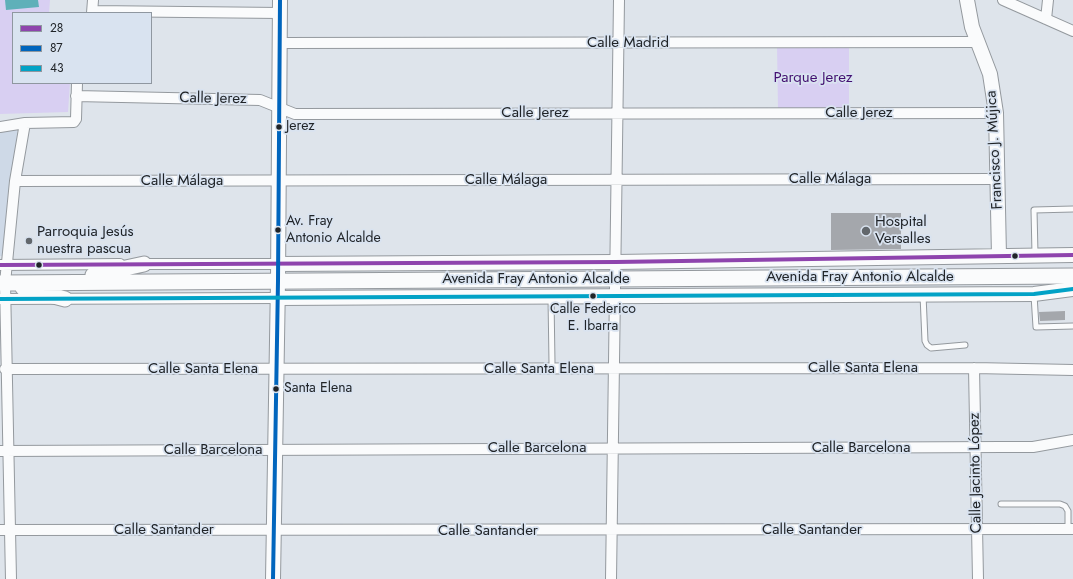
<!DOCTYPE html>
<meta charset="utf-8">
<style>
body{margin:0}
#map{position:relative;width:1073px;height:579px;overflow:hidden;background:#dee4eb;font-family:Jost,sans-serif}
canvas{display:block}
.legend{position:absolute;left:12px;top:12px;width:140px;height:72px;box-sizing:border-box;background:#d9e3f0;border:1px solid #8f97a0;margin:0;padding:5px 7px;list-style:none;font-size:12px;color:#202428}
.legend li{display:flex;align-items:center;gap:8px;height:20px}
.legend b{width:20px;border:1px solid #8f97a0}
</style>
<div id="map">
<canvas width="1073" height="579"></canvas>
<ul class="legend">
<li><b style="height:5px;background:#8e44ad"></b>28</li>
<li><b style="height:5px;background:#0065bd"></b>87</li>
<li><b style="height:5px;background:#02a2c6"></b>43</li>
</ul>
</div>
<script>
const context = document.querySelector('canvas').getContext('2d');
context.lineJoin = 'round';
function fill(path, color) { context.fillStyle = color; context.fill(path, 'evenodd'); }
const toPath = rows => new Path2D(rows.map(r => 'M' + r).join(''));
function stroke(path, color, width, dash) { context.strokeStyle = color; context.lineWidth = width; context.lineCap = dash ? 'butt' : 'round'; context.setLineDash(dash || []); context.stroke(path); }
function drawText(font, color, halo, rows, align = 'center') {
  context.font = font + ' Jost,sans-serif'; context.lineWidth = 3.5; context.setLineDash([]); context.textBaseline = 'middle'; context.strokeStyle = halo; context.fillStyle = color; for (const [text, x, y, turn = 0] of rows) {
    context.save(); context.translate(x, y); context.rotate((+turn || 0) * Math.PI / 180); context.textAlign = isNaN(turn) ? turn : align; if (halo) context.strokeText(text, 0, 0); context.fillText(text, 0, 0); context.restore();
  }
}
fill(toPath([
 [18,126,2,256,0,256,0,129]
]), '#ced9e7');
fill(toPath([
 [0,0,50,0,49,13,13,13,13,83,70,83,68,112,0,114],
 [777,45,849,46,849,110,778,109]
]), '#d8cff2');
fill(toPath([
 [5,0,38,0,39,7,6,10]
]), '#5fb0b9');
fill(toPath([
 [831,213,901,213,901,249,831,250],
 [1065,311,1065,320,1040,321,1039,312]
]), '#a4a7ac');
const lane = toPath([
 [1035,254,1034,210,1073,209],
 [923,295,925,341,927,345,931,348,965,345],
 [1034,295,1036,327,1073,326],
 [551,298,552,363],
 [1001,504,1060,504,1065,506,1068,511,1068,529]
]);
const street = toPath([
 [1003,0,1073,31],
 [93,11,280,13],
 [92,13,93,0],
 [1046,19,1048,0],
 [279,43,977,42],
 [76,96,260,100,295,114,996,113],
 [0,127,25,123,74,122,76,119,77,83],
 [15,181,998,179],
 [138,264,278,264],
 [0,265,120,264],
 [0,299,278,298],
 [974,368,978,579],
 [5,369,974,368,1073,370],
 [0,451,1003,447,1033,447,1073,440],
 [0,530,1073,529],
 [11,579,5,283,15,181,25,123],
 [611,579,619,0]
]);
const secondary = toPath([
 [967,0,972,27,990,74,996,113,999,256],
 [278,264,616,262,1073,255],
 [278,298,1034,294,1073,289],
 [273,579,278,281,280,0]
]);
const primary = toPath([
 [93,275,144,264],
 [0,283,1073,276],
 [23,288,65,299]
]);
stroke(lane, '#94999e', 7);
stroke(street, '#94999e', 12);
stroke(secondary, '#94999e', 16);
stroke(primary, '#94999e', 17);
stroke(lane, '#fafbfc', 5);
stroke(street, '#fafbfc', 10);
stroke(secondary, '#fafbfc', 14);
stroke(primary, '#fafbfc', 15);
stroke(toPath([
 [0,265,616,262,1073,255]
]), '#8e44ad', 4);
stroke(toPath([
 [273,579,278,281,280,0]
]), '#0065bd', 4);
stroke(toPath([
 [0,299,1034,294,1073,289]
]), '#02a2c6', 4);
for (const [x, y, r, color] of [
 [279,127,3.5,"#202428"],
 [278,230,3.5,"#202428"],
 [866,231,5,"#62676c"],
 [29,241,4,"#62676c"],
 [1015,256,3.5,"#202428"],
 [39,265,3.5,"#202428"],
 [593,296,3.5,"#202428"],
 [276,389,3.5,"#202428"]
]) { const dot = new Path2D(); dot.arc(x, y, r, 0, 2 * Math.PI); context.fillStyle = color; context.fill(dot); stroke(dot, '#d9e3f0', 1.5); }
drawText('14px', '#202428', '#d9e3f0', [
 ["Jerez",286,127],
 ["Av. Fray",286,222],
 ["Antonio Alcalde",286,239],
 ["Calle Federico",593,310,"center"],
 ["E. Ibarra",593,327,"center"],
 ["Santa Elena",284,389]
], 'left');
drawText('15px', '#202428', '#d9e3f0', [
 ["Calle Madrid",628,43],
 ["Calle Jerez",213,99,1],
 ["Calle Jerez",535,113],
 ["Calle Jerez",859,113],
 ["Francisco J. Mújica",995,150,-93],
 ["Calle Málaga",830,179],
 ["Calle Málaga",506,180],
 ["Calle Málaga",182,181],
 ["Avenida Fray Antonio Alcalde",860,277],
 ["Avenida Fray Antonio Alcalde",536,279],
 ["Calle Santa Elena",863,368],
 ["Calle Santa Elena",203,369],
 ["Calle Santa Elena",539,369],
 ["Calle Barcelona",537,448],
 ["Calle Barcelona",861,448],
 ["Calle Barcelona",213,450],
 ["Calle Jacinto López",976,473,-91],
 ["Calle Santander",164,530],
 ["Calle Santander",812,530],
 ["Calle Santander",488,531]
]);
drawText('15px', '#430f71', '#d9e3f0', [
 ["Parque Jerez",813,78]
]);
drawText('15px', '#202428', '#d9e3f0', [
 ["Hospital",875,222],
 ["Versalles",875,239],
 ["Parroquia Jesús",37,232],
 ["nuestra pascua",37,249]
], 'left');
</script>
